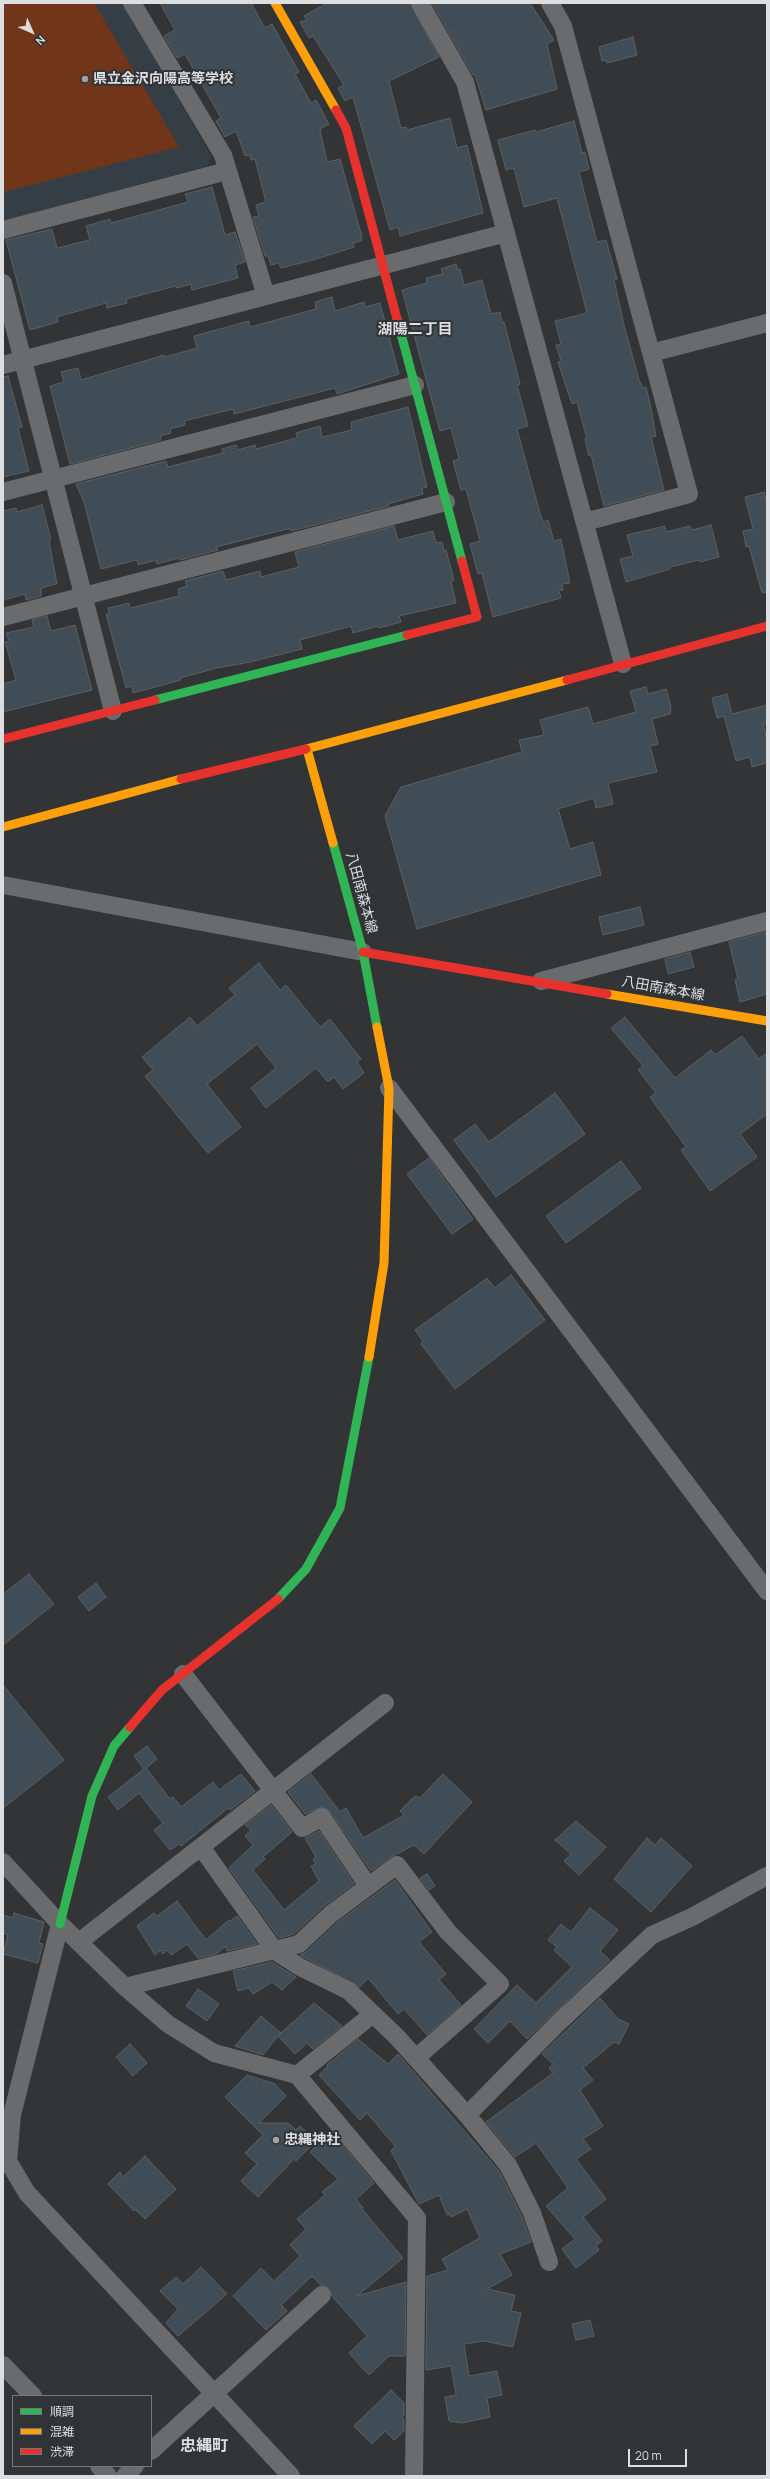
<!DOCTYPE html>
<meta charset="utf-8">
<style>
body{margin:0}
#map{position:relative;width:770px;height:2479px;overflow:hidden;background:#323436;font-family:Manrope,"Noto Sans JP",sans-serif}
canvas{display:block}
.frame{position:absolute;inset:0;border:4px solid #dcdee0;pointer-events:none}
.legend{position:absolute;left:12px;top:2395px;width:140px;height:72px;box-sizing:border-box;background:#313437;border:1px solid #75787b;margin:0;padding:5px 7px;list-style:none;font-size:12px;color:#dcdee0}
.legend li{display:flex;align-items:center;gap:8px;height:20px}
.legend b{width:20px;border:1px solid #75787b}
.north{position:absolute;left:12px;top:12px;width:40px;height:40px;-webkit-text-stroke:3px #313437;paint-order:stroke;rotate:135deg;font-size:11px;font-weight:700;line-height:16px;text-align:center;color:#dcdee0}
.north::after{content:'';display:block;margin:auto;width:14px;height:18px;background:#dcdee0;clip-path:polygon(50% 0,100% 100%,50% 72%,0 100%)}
.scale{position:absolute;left:628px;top:2449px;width:59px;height:18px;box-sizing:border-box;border:2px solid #dcdee0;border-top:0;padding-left:5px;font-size:12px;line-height:14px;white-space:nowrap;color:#dcdee0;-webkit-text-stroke:3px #313437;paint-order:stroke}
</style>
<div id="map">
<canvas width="770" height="2479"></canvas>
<div class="frame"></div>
<ul class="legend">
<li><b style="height:5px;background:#30b455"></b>順調</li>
<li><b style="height:5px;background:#ff9f0a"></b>混雑</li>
<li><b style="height:5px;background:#e5322d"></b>渋滞</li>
</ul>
<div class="north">N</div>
<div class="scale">20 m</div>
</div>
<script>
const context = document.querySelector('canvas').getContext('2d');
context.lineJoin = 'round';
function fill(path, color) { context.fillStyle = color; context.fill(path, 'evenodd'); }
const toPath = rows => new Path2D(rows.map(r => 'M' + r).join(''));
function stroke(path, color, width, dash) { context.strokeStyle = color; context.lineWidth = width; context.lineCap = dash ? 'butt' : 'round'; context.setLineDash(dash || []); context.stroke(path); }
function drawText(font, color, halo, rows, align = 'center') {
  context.font = font + ' Manrope,"Noto Sans JP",sans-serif'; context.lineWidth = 4; context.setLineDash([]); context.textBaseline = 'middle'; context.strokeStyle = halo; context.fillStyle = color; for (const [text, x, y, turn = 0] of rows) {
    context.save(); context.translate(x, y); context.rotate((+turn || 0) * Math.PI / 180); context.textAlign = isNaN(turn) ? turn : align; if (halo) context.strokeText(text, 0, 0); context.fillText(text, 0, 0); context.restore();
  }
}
fill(toPath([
 [3,3,123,3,211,156,208,166,3,221]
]), '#363e45');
fill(toPath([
 [3,3,94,3,179,147,3,192]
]), '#71351a');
const building = toPath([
 [160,3,251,3,265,28,272,24,299,72,295,74,311,103,316,100,329,124,320,129,327,162,340,159,362,237,361,241,353,243,354,247,313,260,281,268,279,263,271,265,268,256,265,256,253,217,259,216,256,205,266,202,255,159,251,160,250,155,245,156,236,131,225,137,216,121,221,118,185,54,177,58,164,36,175,30,160,3],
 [327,3,410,3,439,57,389,81,401,128,406,127,407,130,450,118,457,148,467,145,483,213,400,236,398,227,390,230,353,97,345,101,338,88,344,85,313,36,309,38,300,22,307,20,304,16,327,3],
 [432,3,530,3,554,40,547,44,557,89,486,110,475,75,473,75,432,3],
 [633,37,637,55,607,63,606,60,602,61,599,47,633,37],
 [574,121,582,153,585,152,589,169,579,172,597,242,606,240,617,279,614,280,624,325,639,380,643,388,646,387,650,403,656,436,651,437,664,490,604,506,591,455,589,456,585,439,587,439,577,402,572,404,558,362,561,361,556,345,561,344,555,321,587,313,557,198,524,207,514,168,506,170,498,140,535,130,536,132,574,121],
 [212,187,225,235,235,232,245,262,235,265,238,278,192,290,191,284,177,288,176,286,126,299,127,303,107,308,106,303,57,317,58,322,30,330,6,240,52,229,57,248,90,240,86,226,110,219,111,223,188,202,185,194,212,187],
 [456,264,458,270,460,269,464,285,482,280,491,314,500,312,502,322,504,322,520,384,517,385,528,426,517,429,541,517,544,522,548,520,554,541,561,539,570,583,562,584,563,590,559,591,561,598,493,617,482,573,478,574,470,544,480,541,466,489,461,490,453,461,459,459,451,428,440,431,402,290,427,283,426,278,443,274,441,269,456,264],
 [332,297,335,311,364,302,365,307,380,303,399,374,337,394,335,388,234,414,233,409,184,421,185,425,170,429,171,433,160,436,161,440,70,464,50,386,64,382,61,372,78,368,81,380,164,355,165,357,197,348,194,336,249,321,250,327,316,309,315,302,332,297],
 [8,376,22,427,18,428,29,471,3,477,3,377,8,376],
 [408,407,427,487,422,488,423,494,388,504,389,506,291,531,291,529,287,529,216,547,218,550,180,560,179,558,157,564,156,560,138,565,137,560,101,569,84,502,76,484,166,461,168,467,223,453,222,449,236,445,238,450,255,445,256,449,297,438,296,433,320,426,322,437,352,430,351,422,408,407],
 [764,492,767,503,767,592,762,593,749,546,746,547,743,531,753,529,745,497,764,492],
 [42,505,51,540,49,541,57,584,41,588,41,596,26,600,25,594,3,600,3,511,16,508,17,512,42,505],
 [711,525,719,557,700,562,699,560,670,567,670,569,626,582,620,559,633,556,627,535,665,526,666,532,690,526,692,530,711,525],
 [394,526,398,540,433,531,436,543,442,542,444,551,446,550,454,580,451,581,456,603,399,616,401,622,379,628,378,626,353,633,351,626,300,640,302,649,250,662,217,668,180,678,181,680,133,693,132,686,126,688,106,614,109,614,108,608,129,603,130,608,179,596,178,589,187,586,185,581,223,571,226,580,260,571,261,577,299,567,295,552,394,526],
 [47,616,51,631,75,625,92,690,3,712,3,684,16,680,5,642,9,641,6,633,34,627,32,620,47,616],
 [646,687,648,694,666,689,671,706,670,714,652,719,658,744,650,746,657,772,608,783,613,804,596,808,594,798,558,809,570,849,593,842,601,875,417,929,385,816,401,787,522,752,519,740,544,735,540,720,588,707,593,724,636,712,630,691,646,687],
 [727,694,732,714,767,705,767,724,763,724,767,738,767,763,752,767,750,757,736,761,724,716,717,718,712,698,727,694],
 [640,907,644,925,603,935,599,917,640,907],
 [765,932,767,941,767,994,740,1002,735,980,738,979,729,942,765,932],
 [690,952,694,967,668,974,665,959,690,952],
 [259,963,280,990,286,985,320,1027,330,1019,361,1059,357,1062,364,1073,343,1089,334,1077,328,1082,316,1068,266,1108,251,1088,276,1068,257,1044,207,1084,241,1127,208,1153,145,1076,153,1070,142,1057,190,1017,197,1026,235,995,229,988,259,963],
 [625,1017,675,1078,711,1050,715,1055,742,1036,759,1059,767,1053,767,1114,740,1134,757,1157,710,1191,681,1150,686,1147,650,1097,656,1093,638,1070,643,1066,611,1028,625,1017],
 [555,1093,585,1134,496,1197,454,1140,475,1124,489,1142,555,1093],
 [429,1158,473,1219,452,1234,407,1174,429,1158],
 [621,1161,641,1188,566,1243,546,1216,621,1161],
 [511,1275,545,1320,455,1389,421,1344,423,1341,415,1330,487,1278,495,1288,511,1275],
 [29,1574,54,1604,3,1645,3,1594,29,1574],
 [96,1583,106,1597,89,1611,78,1597,96,1583],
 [3,1685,64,1760,3,1808,3,1685],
 [147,1746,157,1759,146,1768,170,1799,173,1797,181,1807,213,1782,219,1790,241,1774,255,1791,230,1810,228,1808,181,1846,179,1844,170,1850,154,1830,163,1823,139,1793,118,1810,108,1797,144,1769,134,1756,147,1746],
 [311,1774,340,1812,346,1808,363,1838,404,1815,400,1811,415,1796,420,1798,443,1774,472,1802,424,1854,414,1845,391,1857,371,1871,330,1811,322,1807,305,1814,288,1792,311,1774],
 [271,1805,292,1832,263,1857,265,1859,253,1870,284,1910,319,1881,311,1866,316,1864,313,1859,316,1857,305,1838,319,1831,354,1884,324,1906,294,1934,279,1938,229,1868,253,1845,245,1836,251,1830,245,1825,271,1805],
 [576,1821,606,1847,579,1875,564,1861,571,1854,555,1840,576,1821],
 [647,1838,655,1845,661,1838,692,1866,651,1912,614,1879,647,1838],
 [427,1874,435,1886,429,1890,420,1878,427,1874],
 [395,1880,432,1932,419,1942,446,1974,439,1980,461,2005,427,2035,404,2009,398,2014,368,1978,360,1987,300,1955,306,1952,338,1922,395,1880],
 [177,1901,206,1940,229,1920,230,1921,237,1916,257,1944,227,1951,226,1946,216,1954,198,1958,187,1944,171,1955,167,1950,163,1954,161,1950,155,1955,137,1926,154,1913,157,1916,177,1901],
 [590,1908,618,1930,600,1951,610,1960,527,2039,510,2021,488,2043,474,2029,517,1985,536,2003,572,1967,554,1950,557,1947,548,1940,561,1924,571,1932,590,1908],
 [14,1913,44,1922,39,1943,43,1944,38,1963,3,1954,8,1935,3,1933,3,1915,13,1918,14,1913],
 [272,1962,296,1977,282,1990,272,1982,253,1994,249,1988,238,1991,233,1971,272,1962],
 [198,1989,219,2004,207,2021,186,2006,198,1989],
 [600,1998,618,2019,629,2024,619,2044,614,2042,583,2068,593,2080,580,2090,603,2126,583,2139,591,2149,576,2159,606,2199,583,2217,602,2241,596,2246,599,2250,576,2268,562,2249,575,2239,546,2206,568,2188,536,2143,515,2157,486,2122,553,2073,549,2068,553,2064,542,2054,600,1998],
 [314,2003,342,2026,313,2049,307,2043,295,2054,278,2036,263,2055,235,2046,261,2016,281,2033,279,2035,314,2003],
 [358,2039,388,2064,398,2054,499,2171,522,2217,531,2242,500,2254,512,2275,487,2289,515,2295,511,2311,521,2313,513,2347,484,2341,464,2344,469,2376,497,2371,502,2395,487,2398,490,2417,462,2423,449,2421,445,2397,456,2395,451,2366,426,2370,426,2366,427,2276,448,2270,442,2259,480,2238,467,2209,451,2217,450,2214,447,2215,439,2195,419,2204,391,2151,395,2146,367,2113,360,2120,319,2075,328,2066,327,2065,358,2039],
 [130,2044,147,2063,133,2076,116,2057,130,2044],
 [247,2075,275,2084,286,2096,259,2123,288,2123,296,2130,300,2126,316,2141,296,2161,294,2159,258,2197,241,2181,257,2164,245,2153,263,2135,225,2097,247,2075],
 [331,2131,374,2183,356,2199,363,2208,362,2209,403,2258,357,2296,406,2282,405,2356,389,2356,369,2375,349,2353,367,2336,332,2296,329,2288,321,2285,312,2276,281,2305,287,2311,266,2330,233,2296,261,2268,274,2281,300,2256,290,2245,306,2229,297,2219,325,2195,322,2192,338,2179,310,2152,331,2131],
 [145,2156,176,2189,145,2219,135,2209,134,2211,108,2184,120,2172,123,2177,145,2156],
 [201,2267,227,2294,178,2336,166,2323,178,2309,160,2291,176,2277,183,2284,201,2267],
 [590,2320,594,2336,576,2340,572,2324,590,2320],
 [391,2390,404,2403,404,2415,402,2417,404,2420,404,2431,394,2440,385,2431,372,2444,354,2426,391,2390]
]);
fill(building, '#404d56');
stroke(building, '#5d5f60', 1);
stroke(toPath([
 [132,3,223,155,266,296],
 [420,3,465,82,623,664],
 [550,3,563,26,689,494,585,522],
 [3,230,227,171],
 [3,283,113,711],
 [651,353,767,323],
 [3,365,506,233],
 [3,492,415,385],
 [3,617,446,502],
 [3,885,363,952],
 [541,981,767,921],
 [389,1088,767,1591],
 [183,1674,302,1828,322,1817,368,1886],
 [201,1847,275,1951,300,1967,349,1991,397,2037,467,2115,508,2165,532,2213,549,2262],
 [3,1862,60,1924,125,1987,168,2024,214,2053,297,2075,417,2218,414,2476],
 [60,1924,12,2115,8,2161,27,2193,291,2476],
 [79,1942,385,1703],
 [125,1987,299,1944,331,1914,397,1865,448,1932,500,1984,416,2058],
 [297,2075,373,2014],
 [467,2115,558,2023,652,1935,692,1917,767,1876],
 [3,2365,33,2396],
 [151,2451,322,2295],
 [99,2466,108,2476],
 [125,2476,135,2466]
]), '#696b6c', 18);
stroke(toPath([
 [397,319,462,561],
 [155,700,407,635],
 [333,843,363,952,377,1027],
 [278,1599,306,1569,340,1508,369,1357],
 [60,1924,92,1796,114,1746,130,1727]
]), '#30b455', 9);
stroke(toPath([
 [275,3,336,110],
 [306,749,567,680],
 [307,749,333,843],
 [3,827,181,779],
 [607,994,767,1021],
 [369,1357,384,1263,389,1088,377,1027]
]), '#ff9f0a', 9);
stroke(toPath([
 [336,110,346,128,397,319],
 [407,635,477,617,462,561],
 [567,680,767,626],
 [3,739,155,700],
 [181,779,306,749],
 [363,952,607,994],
 [130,1727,162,1690,278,1599]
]), '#e5322d', 9);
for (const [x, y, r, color] of [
 [85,79,4,"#a0a2a4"],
 [276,2140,4,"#a0a2a4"]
]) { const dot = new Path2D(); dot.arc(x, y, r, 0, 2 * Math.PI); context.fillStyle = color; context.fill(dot); stroke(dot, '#313437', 1.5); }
drawText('bold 14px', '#dcdee0', '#313437', [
 ["県立金沢向陽高等学校",93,79],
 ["忠縄神社",284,2140]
], 'left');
drawText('14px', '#dcdee0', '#313437', [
 ["八田南森本線",361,893,75],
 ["八田南森本線",663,989,10]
]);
drawText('bold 15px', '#dcdee0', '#313437', [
 ["湖陽二丁目",415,330]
]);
drawText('bold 16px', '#dcdee0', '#313437', [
 ["忠縄町",204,2447]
]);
</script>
